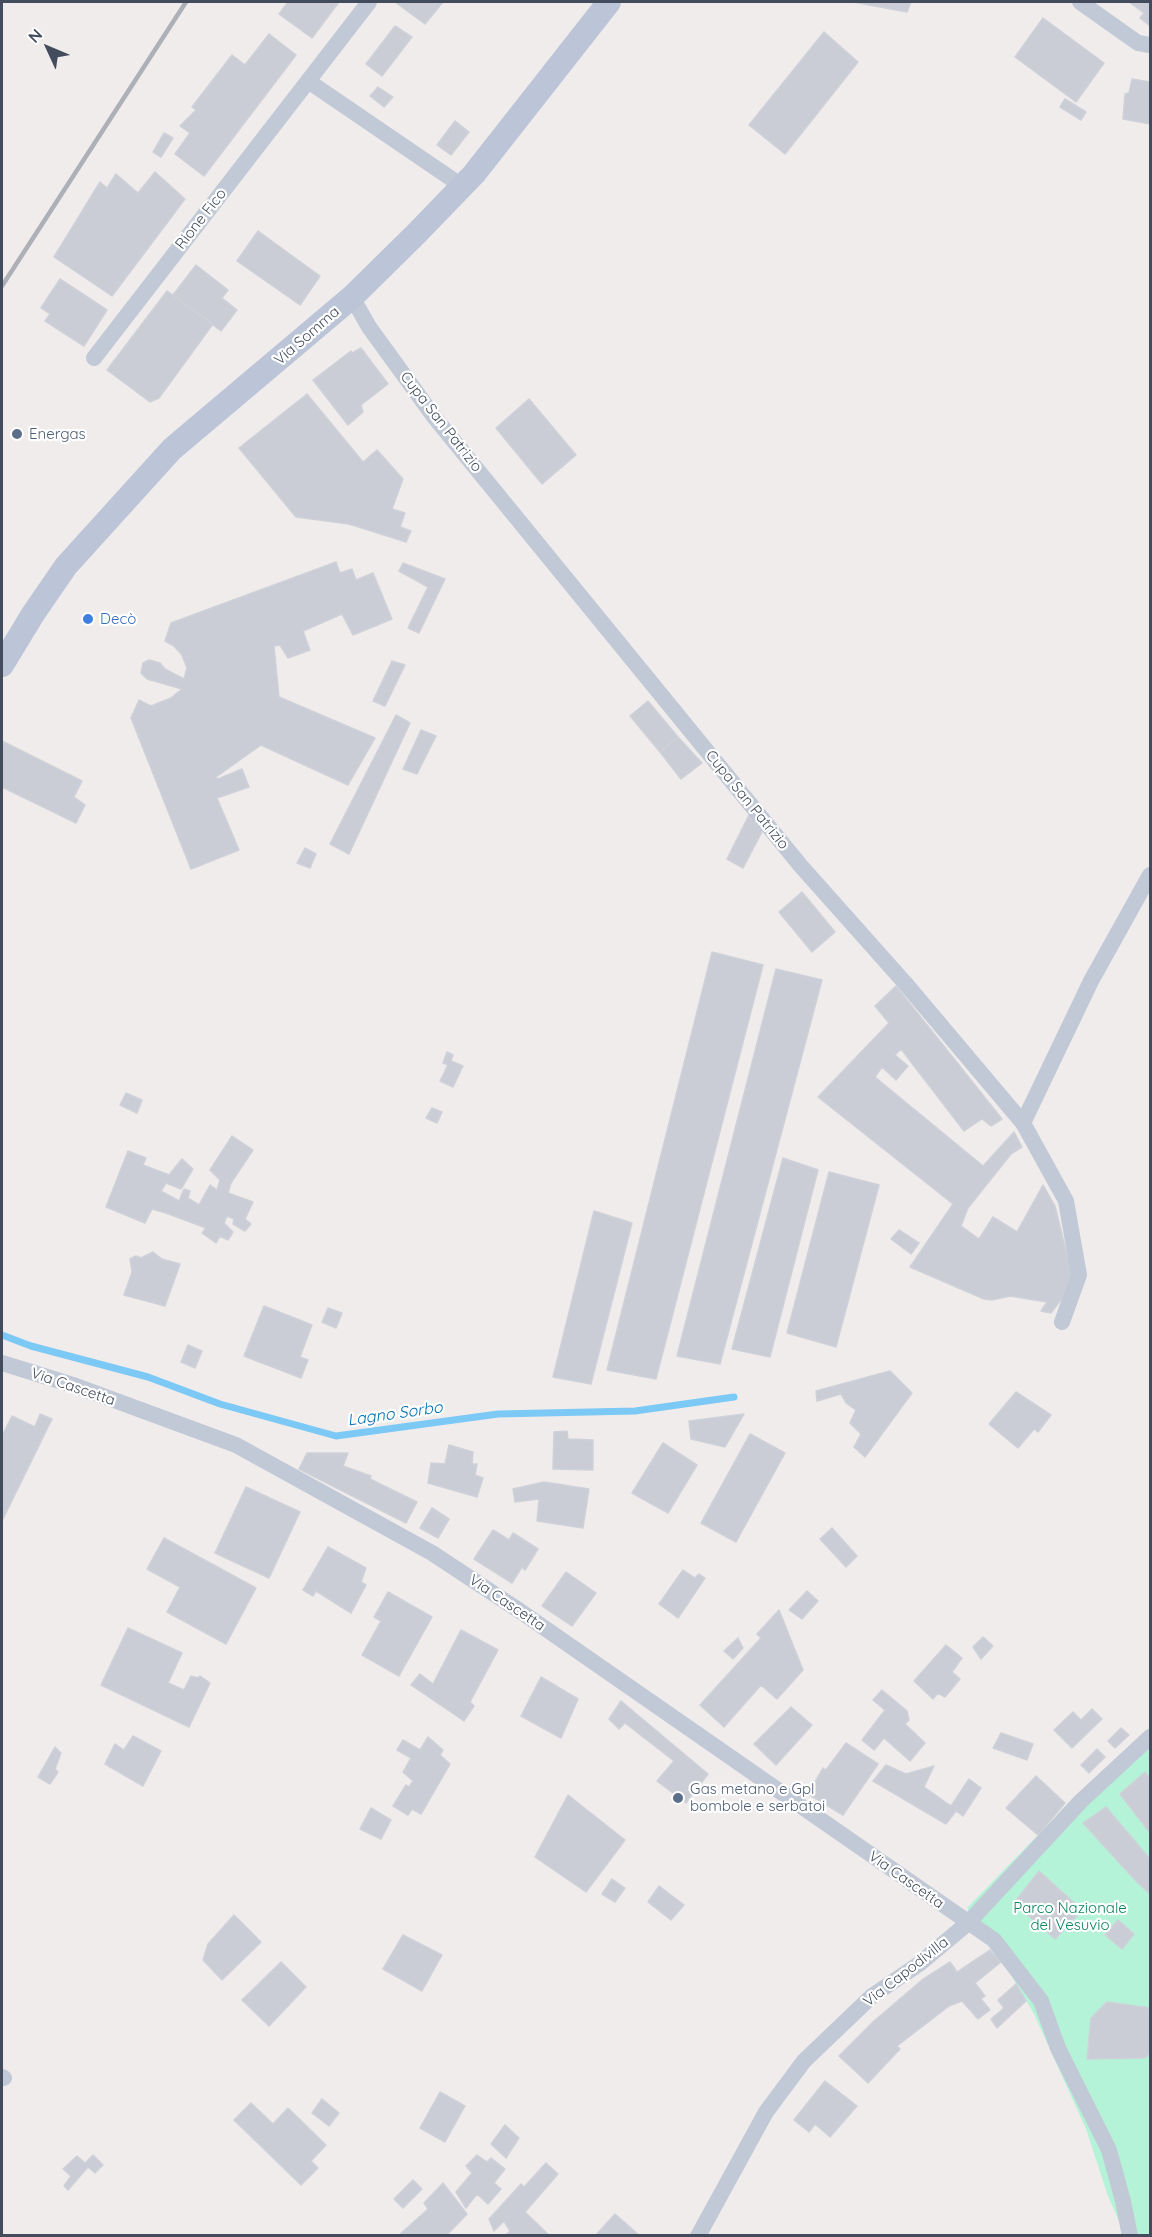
<!DOCTYPE html>
<meta charset="utf-8">
<style>
body{margin:0}
#map{position:relative;width:1152px;height:2237px;overflow:hidden;background:#f0ecec;font-family:Quicksand,sans-serif}
canvas{display:block}
.frame{position:absolute;inset:0;border:3px solid #434c5c;pointer-events:none}
.north{position:absolute;left:18px;top:18px;width:60px;height:60px;-webkit-text-stroke:4px #fff;paint-order:stroke;rotate:314deg;font-size:16px;font-weight:700;line-height:24px;text-align:center;color:#434c5c}
.north::after{content:'';display:block;margin:auto;width:21px;height:27px;background:#434c5c;clip-path:polygon(50% 0,100% 100%,50% 72%,0 100%)}
</style>
<div id="map">
<canvas width="1152" height="2237"></canvas>
<div class="frame"></div>
<div class="north">N</div>
</div>
<script>
const context = document.querySelector('canvas').getContext('2d');
context.lineJoin = 'round';
function fill(path, color) { context.fillStyle = color; context.fill(path, 'evenodd'); }
const toPath = rows => new Path2D(rows.map(r => 'M' + r).join(''));
function stroke(path, color, width, dash) { context.strokeStyle = color; context.lineWidth = width; context.lineCap = dash ? 'butt' : 'round'; context.setLineDash(dash || []); context.stroke(path); }
function drawText(font, color, halo, rows, align = 'center') {
  context.font = font + ' Quicksand,sans-serif'; context.lineWidth = 4.5; context.setLineDash([]); context.textBaseline = 'middle'; context.strokeStyle = halo; context.fillStyle = color; for (const [text, x, y, turn = 0] of rows) {
    context.save(); context.translate(x, y); context.rotate((+turn || 0) * Math.PI / 180); context.textAlign = isNaN(turn) ? turn : align; if (halo) context.strokeText(text, 0, 0); context.fillText(text, 0, 0); context.restore();
  }
}
fill(toPath([
 [1150,1727,1150,2235,1125,2235,1108,2196,1086,2129,1034,2014,1003,1962,967,1908,1068,1804]
]), '#b4f3d7');
stroke(toPath([
 [2,1335,31,1346,148,1377,220,1404,336,1436,498,1414,635,1411,734,1397]
]), '#7cc9f5', 7);
const building = toPath([
 [288,2,339,2,312,38,279,14,288,2],
 [395,2,443,2,425,24,395,2],
 [853,2,911,2,907,12,853,2],
 [1129,2,1150,2,1150,26,1140,18,1144,13,1129,2],
 [1043,18,1104,63,1076,102,1015,57,1043,18],
 [395,26,412,37,382,76,366,64,395,26],
 [824,32,858,62,785,154,749,125,824,32],
 [269,34,296,55,204,176,175,154,190,133,180,126,196,110,192,107,232,55,245,65,269,34],
 [1132,79,1150,82,1150,124,1123,119,1125,94,1129,93,1132,79],
 [378,87,393,97,384,107,370,96,378,87],
 [1065,99,1086,112,1081,120,1060,107,1065,99],
 [455,121,469,132,451,155,437,145,455,121],
 [164,133,173,138,161,157,153,152,164,133],
 [155,172,185,199,112,296,54,257,100,182,107,188,116,174,138,193,155,172],
 [258,231,320,276,300,305,237,261,258,231],
 [196,265,228,290,222,298,237,310,221,331,173,295,196,265],
 [60,279,107,310,84,346,45,321,50,314,41,308,60,279],
 [167,291,213,324,159,398,150,402,107,370,167,291],
 [361,348,388,384,361,405,363,412,348,425,313,380,351,351,352,353,361,348],
 [307,394,363,462,377,450,403,479,392,509,405,513,400,527,411,531,406,542,349,524,296,517,239,448,307,394],
 [529,399,576,455,542,484,496,428,529,399],
 [336,562,340,573,352,569,356,580,373,573,392,619,353,635,342,614,303,631,310,650,288,658,280,645,274,646,279,697,375,738,348,785,261,745,216,777,218,779,242,769,249,787,217,798,239,850,191,869,131,718,139,700,151,706,171,698,182,689,147,679,141,673,143,663,149,660,160,663,165,669,184,679,187,668,182,655,174,646,165,641,171,623,336,562],
 [403,563,445,579,419,633,408,628,428,587,399,571,403,563],
 [392,661,405,665,385,706,373,701,392,661],
 [648,701,678,737,660,752,630,716,648,701],
 [396,715,410,723,349,854,330,844,396,715],
 [421,730,436,736,417,774,403,769,421,730],
 [678,737,702,763,681,779,660,752,678,737],
 [2,741,82,781,74,797,85,805,76,823,2,787,2,741],
 [750,813,763,830,743,868,727,859,750,813],
 [305,848,316,854,310,868,297,863,305,848],
 [802,892,835,932,812,952,779,912,802,892],
 [712,952,763,965,656,1379,607,1370,712,952],
 [776,969,822,980,720,1364,677,1356,776,969],
 [896,986,1002,1119,991,1126,982,1119,964,1131,901,1049,895,1055,908,1066,896,1080,882,1067,875,1077,983,1166,1014,1132,1022,1147,1011,1154,968,1208,961,1226,979,1239,993,1217,1017,1232,1043,1185,1055,1206,1071,1271,1069,1289,1051,1313,1041,1311,1047,1302,1010,1296,992,1300,984,1299,910,1267,953,1204,818,1097,889,1023,875,1006,896,986],
 [447,1052,453,1055,451,1061,463,1066,453,1087,440,1081,448,1065,443,1063,447,1052],
 [126,1093,142,1100,137,1113,120,1105,126,1093],
 [432,1108,442,1112,437,1123,426,1118,432,1108],
 [232,1136,253,1150,231,1183,228,1193,253,1202,245,1219,251,1224,245,1231,233,1224,234,1219,227,1216,224,1223,233,1232,228,1240,220,1236,216,1243,202,1233,206,1228,166,1213,152,1209,145,1223,106,1207,128,1151,146,1158,143,1165,169,1175,182,1159,193,1169,181,1189,166,1183,161,1191,179,1201,184,1189,190,1191,188,1198,199,1205,210,1185,217,1190,220,1180,210,1170,232,1136],
 [783,1158,818,1170,770,1357,732,1349,783,1158],
 [829,1172,879,1185,836,1347,787,1333,829,1172],
 [594,1211,632,1223,591,1384,553,1377,594,1211],
 [899,1230,919,1243,911,1254,891,1239,899,1230],
 [153,1252,162,1259,180,1264,165,1306,124,1295,132,1272,130,1259,136,1256,141,1258,153,1252],
 [264,1306,312,1325,300,1357,308,1360,301,1378,244,1356,264,1306],
 [328,1308,342,1313,336,1328,322,1322,328,1308],
 [188,1345,202,1351,195,1368,181,1362,188,1345],
 [890,1371,912,1393,865,1457,854,1447,861,1434,850,1423,856,1410,846,1403,841,1394,817,1401,816,1391,890,1371],
 [1016,1392,1051,1415,1038,1432,1034,1429,1018,1448,989,1424,1016,1392],
 [40,1414,52,1419,2,1521,2,1436,12,1416,35,1427,40,1414],
 [744,1414,725,1447,691,1439,689,1421,744,1414],
 [567,1431,568,1439,593,1440,593,1470,553,1469,554,1432,567,1431],
 [750,1434,785,1453,736,1542,701,1523,750,1434],
 [663,1443,697,1465,668,1513,632,1493,663,1443],
 [449,1445,473,1452,472,1464,477,1464,475,1475,483,1478,477,1497,428,1483,431,1463,445,1464,449,1445],
 [307,1453,348,1453,343,1466,371,1476,370,1479,417,1502,406,1523,299,1469,307,1453],
 [544,1482,589,1489,583,1528,537,1521,539,1499,515,1502,513,1489,544,1482],
 [246,1487,300,1512,269,1578,215,1553,246,1487],
 [432,1508,449,1519,438,1538,420,1528,432,1508],
 [832,1528,857,1556,846,1567,820,1539,832,1528],
 [493,1530,509,1540,513,1533,538,1549,525,1570,522,1567,512,1583,474,1559,493,1530],
 [164,1538,256,1588,226,1644,167,1612,180,1587,147,1569,164,1538],
 [328,1547,366,1568,361,1582,366,1585,351,1613,316,1591,313,1596,303,1590,328,1547],
 [683,1570,695,1578,699,1574,705,1578,678,1618,659,1604,683,1570],
 [566,1572,596,1593,572,1626,542,1606,566,1572],
 [807,1591,818,1601,802,1619,789,1610,807,1591],
 [388,1592,432,1617,399,1676,362,1655,381,1621,374,1617,388,1592],
 [779,1610,803,1670,777,1699,761,1685,724,1727,700,1705,761,1638,757,1634,779,1610],
 [128,1628,182,1653,168,1683,184,1690,191,1676,198,1678,200,1676,210,1683,189,1727,101,1685,128,1628],
 [461,1630,498,1650,470,1702,474,1706,464,1721,411,1685,420,1674,433,1684,461,1630],
 [983,1637,993,1646,981,1659,973,1647,983,1637],
 [738,1638,743,1648,733,1659,724,1651,738,1638],
 [946,1645,962,1658,952,1672,960,1679,945,1697,938,1693,933,1699,914,1681,946,1645],
 [541,1677,578,1699,561,1738,521,1716,541,1677],
 [882,1690,907,1711,909,1720,905,1724,925,1743,910,1761,884,1738,874,1750,862,1740,885,1710,873,1700,882,1690],
 [621,1701,708,1774,686,1803,657,1781,674,1761,625,1723,619,1729,609,1719,621,1701],
 [791,1707,812,1725,776,1765,754,1744,791,1707],
 [1092,1709,1102,1719,1072,1748,1054,1730,1073,1712,1081,1720,1092,1709],
 [1121,1728,1129,1735,1115,1748,1108,1741,1121,1728],
 [1001,1733,1033,1744,1027,1760,993,1748,1001,1733],
 [133,1736,161,1751,143,1786,105,1764,115,1744,124,1750,133,1736],
 [428,1737,443,1750,440,1755,450,1764,421,1814,412,1809,408,1815,393,1806,406,1785,409,1787,413,1781,403,1772,411,1758,397,1750,403,1740,420,1750,428,1737],
 [846,1743,878,1764,843,1815,808,1794,823,1768,826,1770,846,1743],
 [55,1747,61,1753,55,1769,58,1772,50,1784,38,1777,55,1747],
 [1097,1749,1105,1757,1089,1773,1081,1765,1097,1749],
 [886,1765,906,1774,934,1766,924,1787,951,1806,969,1779,981,1788,963,1816,956,1811,946,1824,873,1781,886,1765],
 [1145,1772,1150,1778,1150,1833,1120,1794,1145,1772],
 [1036,1776,1065,1803,1038,1835,1006,1808,1036,1776],
 [568,1795,625,1840,586,1892,535,1857,568,1795],
 [1106,1807,1150,1859,1150,1894,1136,1881,1083,1823,1106,1807],
 [371,1808,391,1820,381,1839,360,1829,371,1808],
 [1039,1871,1082,1910,1055,1939,1014,1903,1039,1871],
 [612,1879,625,1888,615,1902,602,1894,612,1879],
 [659,1886,684,1905,671,1920,648,1902,659,1886],
 [234,1915,261,1942,222,1980,203,1960,208,1944,234,1915],
 [1118,1920,1134,1934,1122,1949,1105,1935,1118,1920],
 [403,1935,442,1955,422,1991,383,1969,403,1935],
 [990,1950,1001,1962,975,1983,985,1996,981,1999,990,2010,978,2019,962,2001,949,2006,897,2046,900,2049,868,2083,839,2056,874,2021,922,1980,950,1962,957,1972,990,1950],
 [281,1962,306,1987,269,2026,242,2000,281,1962],
 [1016,1984,1026,2001,997,2028,991,2019,1004,2008,998,2000,1016,1984],
 [1107,2002,1150,2008,1150,2053,1145,2058,1087,2059,1091,2018,1107,2002],
 [825,2081,857,2106,830,2137,815,2124,809,2132,794,2120,825,2081],
 [440,2092,465,2106,445,2142,420,2128,440,2092],
 [322,2099,339,2113,329,2126,312,2113,322,2099],
 [251,2103,273,2124,288,2108,326,2145,311,2161,318,2168,301,2185,234,2120,251,2103],
 [505,2125,519,2138,506,2158,491,2144,505,2125],
 [93,2155,103,2165,95,2173,88,2167,68,2190,64,2186,71,2176,63,2169,77,2156,85,2163,93,2155],
 [477,2155,487,2162,491,2158,505,2169,494,2183,501,2189,488,2204,477,2194,466,2208,456,2192,472,2173,466,2166,477,2155],
 [546,2163,558,2174,525,2212,550,2236,505,2236,510,2231,504,2221,494,2231,489,2219,521,2184,524,2187,546,2163],
 [413,2180,422,2189,403,2208,394,2199,413,2180],
 [443,2183,467,2214,446,2236,398,2236,428,2209,424,2203,443,2183],
 [615,2214,640,2236,595,2236,615,2214]
]);
fill(building, '#cacdd5');
stroke(building, '#cfd1d9', 1.5);
stroke(toPath([
 [1080,2,1138,43,1150,45],
 [308,81,462,186],
 [352,297,369,327,435,418,800,865,905,983,1023,1123,1066,1201,1079,1275,1062,1322],
 [94,358,369,2],
 [1023,1123,1091,981,1150,875],
 [2,1363,76,1386,236,1445,432,1553,520,1611,994,1940,1041,2001,1058,2048,1109,2150,1123,2201,1130,2236],
 [2,2077,4,2078],
 [698,2236,766,2112,804,2061,872,1996,919,1964,968,1923,1081,1801,1150,1737]
]), '#c1c9d6', 16);
stroke(toPath([
 [2,665,33,614,66,566,172,449,352,297,416,234,474,174,609,2]
]), '#bcc5d8', 24);
stroke(toPath([
 [2,286,186,2]
]), '#aeb0b8', 4.5);
for (const [x, y, r, color] of [
 [17,434,6,"#5c6f8a"],
 [88,619,6,"#3f7fe0"],
 [678,1798,6,"#5c6f8a"]
]) { const dot = new Path2D(); dot.arc(x, y, r, 0, 2 * Math.PI); context.fillStyle = color; context.fill(dot); stroke(dot, '#fff', 2); }
drawText('15px', '#434c5c', '#fff', [
 ["Rione Fico",201,219,-52],
 ["Via Somma",307,336,-41],
 ["Cupa San Patrizio",441,422,52],
 ["Cupa San Patrizio",747,800,51],
 ["Via Cascetta",73,1387,19],
 ["Via Cascetta",507,1603,34],
 ["Via Cascetta",906,1880,35],
 ["Via Capodivilla",906,1972,-38]
]);
drawText('15px', '#4e5e75', '#fff', [
 ["Energas",29,434],
 ["Gas metano e Gpl",690,1789],
 ["bombole e serbatoi",690,1806]
], 'left');
drawText('15px', '#366cbe', '#fff', [
 ["Decò",100,619]
], 'left');
drawText('15px', '#0c845b', '#fff', [
 ["Parco Nazionale",1070,1908],
 ["del Vesuvio",1070,1925]
]);
drawText('italic 16px', '#0070b2', '#fff', [
 ["Lagno Sorbo",395,1414,-8]
]);
</script>
